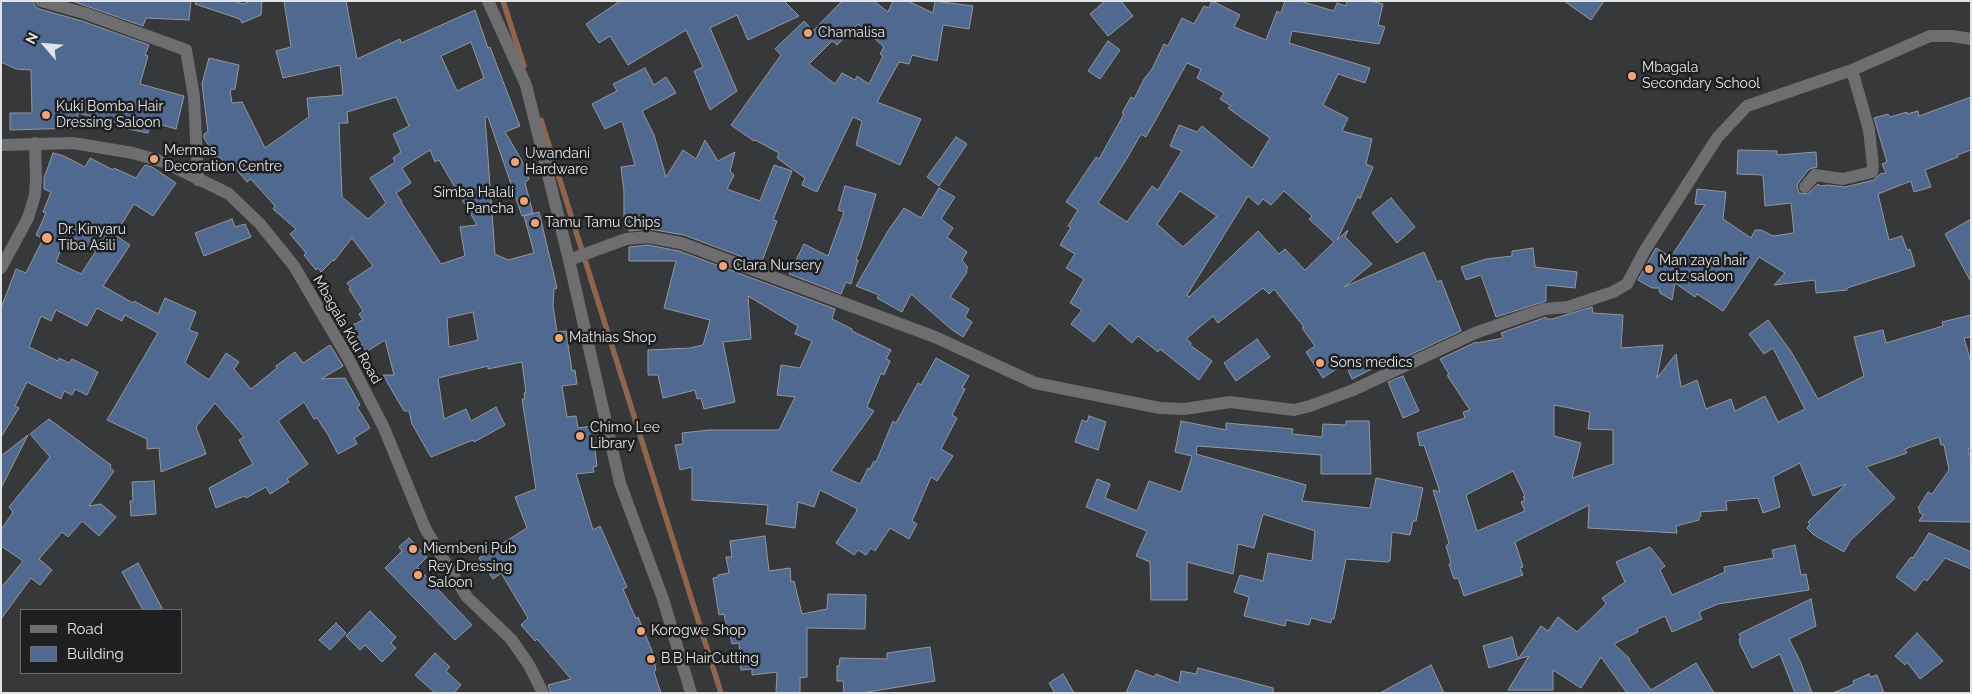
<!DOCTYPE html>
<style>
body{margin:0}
#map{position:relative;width:1972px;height:694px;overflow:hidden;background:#36383a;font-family:Raleway,sans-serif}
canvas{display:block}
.frame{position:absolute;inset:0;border:2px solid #e2e3e4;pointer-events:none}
.legend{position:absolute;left:20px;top:609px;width:162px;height:65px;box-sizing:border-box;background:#1e1f20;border:1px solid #6c6d6e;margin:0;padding:6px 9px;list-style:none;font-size:15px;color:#e2e3e4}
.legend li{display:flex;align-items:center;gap:10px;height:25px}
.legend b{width:25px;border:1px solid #6c6d6e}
.north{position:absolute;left:20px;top:20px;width:50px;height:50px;-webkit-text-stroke:4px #1e1f20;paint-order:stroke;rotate:297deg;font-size:14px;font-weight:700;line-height:20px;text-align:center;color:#e2e3e4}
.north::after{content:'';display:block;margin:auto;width:18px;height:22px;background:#e2e3e4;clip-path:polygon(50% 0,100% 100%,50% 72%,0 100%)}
</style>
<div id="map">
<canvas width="1972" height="694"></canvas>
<div class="frame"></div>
<ul class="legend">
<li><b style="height:6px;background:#6e6e70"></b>Road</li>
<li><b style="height:14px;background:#4f6990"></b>Building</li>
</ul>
<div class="north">N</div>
</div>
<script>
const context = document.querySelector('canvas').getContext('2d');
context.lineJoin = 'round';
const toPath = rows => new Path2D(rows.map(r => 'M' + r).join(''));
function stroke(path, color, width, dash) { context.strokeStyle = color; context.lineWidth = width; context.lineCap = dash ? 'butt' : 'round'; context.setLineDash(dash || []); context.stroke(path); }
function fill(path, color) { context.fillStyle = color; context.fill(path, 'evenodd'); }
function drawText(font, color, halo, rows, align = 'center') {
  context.font = font + ' Raleway,sans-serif'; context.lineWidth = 5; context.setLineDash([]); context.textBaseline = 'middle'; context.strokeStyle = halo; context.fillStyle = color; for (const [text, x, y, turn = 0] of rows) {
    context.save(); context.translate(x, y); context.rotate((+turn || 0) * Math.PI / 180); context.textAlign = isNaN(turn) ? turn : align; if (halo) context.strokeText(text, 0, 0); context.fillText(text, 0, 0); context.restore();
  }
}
stroke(toPath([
 [503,1,524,66],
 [541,120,721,693]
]), '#91654b', 5.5);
const building = toPath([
 [1,1,33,1,35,6,39,9,82,21,149,45,145,55,148,56,140,84,184,96,176,129,151,122,148,133,123,128,123,125,78,113,76,128,10,130,10,113,32,113,31,70,16,69,1,62,1,1],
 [72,1,191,1,189,20,146,18,143,26,72,1],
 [196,1,233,1,243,4,251,1,262,1,261,15,242,23,240,19,195,4,196,1],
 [284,1,346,1,357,59,400,39,401,43,475,10,488,48,490,47,520,126,505,132,521,159,529,179,525,183,533,213,522,216,488,117,485,117,495,254,508,260,534,253,524,216,539,212,557,288,554,289,553,306,557,332,566,331,572,371,575,370,577,384,562,386,567,417,576,416,578,428,592,426,597,466,593,467,594,472,576,474,593,530,600,526,627,587,623,589,636,619,638,617,652,651,656,670,654,672,661,693,551,693,548,685,571,679,537,639,535,641,521,625,528,618,501,573,493,579,479,558,527,528,515,497,536,489,522,399,525,399,524,393,526,393,522,362,488,369,488,366,438,378,444,419,466,409,471,421,496,407,505,425,474,442,473,440,431,457,412,424,409,411,404,411,383,375,394,375,385,340,366,352,351,326,363,320,359,314,363,311,349,289,351,288,347,283,373,266,352,238,334,261,333,260,321,272,318,268,316,270,304,255,306,253,290,234,296,229,273,209,275,206,251,179,247,182,235,168,231,171,220,157,216,160,205,151,205,148,209,146,204,138,204,134,208,132,202,84,209,58,239,65,235,89,230,90,232,103,242,102,265,148,309,117,307,98,343,95,340,65,283,78,276,51,291,47,284,1],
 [471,42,484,78,457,91,441,56,471,42],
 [396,97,409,126,393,134,401,152,393,158,395,162,370,178,386,203,368,219,342,197,339,123,348,123,347,112,396,97],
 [430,150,435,162,439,160,477,225,460,227,465,256,441,264,401,202,402,202,396,193,411,183,402,168,430,150],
 [473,312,478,340,449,347,447,318,473,312],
 [620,1,784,1,799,16,748,40,737,15,710,28,737,91,710,110,694,71,703,67,686,30,628,65,610,36,599,43,586,24,620,1],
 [842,1,874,1,888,12,893,1,908,1,933,13,935,1,973,6,969,29,943,25,937,61,912,55,909,64,899,62,877,102,921,119,900,165,856,145,862,121,853,117,817,192,802,185,805,178,777,158,779,153,755,140,754,141,731,125,781,55,775,49,804,21,813,31,842,1],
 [858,24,884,47,880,54,883,56,869,84,857,76,855,80,842,73,835,84,809,64,832,41,837,45,858,24],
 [1105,1,1121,1,1133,16,1108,36,1090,14,1105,1],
 [1212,1,1240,15,1234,27,1266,40,1277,11,1281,13,1285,1,1300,1,1334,11,1337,3,1346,6,1347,1,1370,1,1383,4,1378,25,1385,27,1379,44,1292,31,1289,43,1370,68,1365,83,1338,74,1323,105,1348,118,1342,131,1372,139,1366,164,1373,167,1360,199,1358,196,1337,240,1348,230,1345,237,1372,264,1344,287,1424,252,1437,282,1441,280,1461,331,1382,368,1380,365,1352,379,1345,363,1323,378,1306,352,1315,346,1302,328,1304,327,1274,289,1269,294,1263,288,1218,323,1213,316,1186,339,1191,343,1190,345,1212,361,1199,380,1160,349,1158,352,1138,336,1132,343,1109,323,1094,342,1071,324,1082,310,1070,303,1084,279,1066,268,1075,254,1060,245,1071,227,1068,226,1078,210,1066,202,1096,157,1099,159,1124,114,1122,113,1131,97,1134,99,1144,79,1152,69,1164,44,1168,46,1182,18,1194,24,1204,6,1209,8,1212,1],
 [1187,63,1201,69,1197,78,1224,93,1220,99,1231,106,1228,108,1270,138,1252,168,1202,126,1197,132,1179,125,1170,146,1182,151,1158,190,1152,186,1127,222,1098,203,1126,160,1141,134,1146,137,1187,63],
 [1180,191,1217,216,1183,247,1157,224,1180,191],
 [1284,191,1312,216,1309,219,1334,242,1305,270,1285,249,1279,254,1258,231,1189,297,1187,295,1248,196,1258,205,1263,199,1271,205,1284,191],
 [1564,1,1604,1,1591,20,1564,1],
 [1108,41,1120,50,1100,79,1088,71,1108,41],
 [645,68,654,85,666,77,676,93,642,111,654,135,666,177,683,150,696,159,705,140,718,161,735,152,730,171,734,175,727,189,760,201,774,165,792,171,773,220,777,221,761,264,684,235,649,229,629,231,629,224,624,224,624,192,621,167,635,165,622,121,605,129,592,104,617,91,613,84,645,68],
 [1971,97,1971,150,1957,155,1958,157,1925,170,1931,187,1914,192,1911,181,1878,194,1889,240,1902,236,1907,250,1910,249,1915,266,1847,288,1847,290,1816,293,1815,280,1774,285,1785,273,1759,257,1723,311,1697,294,1695,297,1675,283,1672,300,1660,293,1659,288,1652,288,1638,280,1656,248,1671,257,1705,205,1695,204,1697,189,1726,192,1723,219,1751,238,1755,230,1761,230,1773,236,1794,233,1791,203,1765,206,1763,175,1737,174,1738,150,1777,151,1777,155,1816,152,1817,167,1809,169,1799,182,1797,186,1799,193,1808,194,1818,184,1820,186,1827,185,1845,187,1874,180,1880,174,1886,173,1882,164,1887,162,1874,118,1888,114,1890,117,1907,112,1907,114,1918,111,1919,116,1971,97],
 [956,137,967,144,939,186,927,177,956,137],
 [53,153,64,156,85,167,90,158,113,170,114,168,136,178,145,165,152,167,176,183,153,216,134,204,115,235,130,245,103,286,133,303,134,301,158,314,165,298,196,312,189,330,198,333,185,363,209,380,226,353,239,362,234,369,251,389,277,368,276,366,295,352,303,363,330,345,343,366,321,379,345,378,360,405,357,407,370,428,354,438,357,444,338,454,328,435,317,418,314,419,304,402,278,421,308,464,287,479,289,482,270,494,266,487,246,498,244,496,216,508,209,488,253,464,239,440,244,437,215,403,196,427,206,454,161,472,159,448,147,449,147,439,107,420,158,333,125,315,122,321,97,308,87,326,56,310,51,321,41,316,29,347,58,361,59,358,69,363,72,359,98,372,87,395,75,389,72,395,64,391,61,399,27,382,15,406,19,408,1,437,1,308,16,269,26,273,43,239,36,235,46,213,43,212,51,192,44,189,44,178,53,153],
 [67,235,96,251,81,274,56,262,67,235],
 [845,186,876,194,861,247,856,259,858,260,851,284,846,282,841,294,789,274,804,244,828,256,844,212,838,210,845,186],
 [939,188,955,197,941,219,953,228,947,237,967,252,962,260,968,268,966,270,967,272,950,297,969,309,965,317,972,322,963,337,951,329,911,294,902,312,877,298,879,295,856,286,888,231,904,208,921,218,939,188],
 [1391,198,1415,227,1397,243,1372,213,1391,198],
 [232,219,235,227,245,224,251,237,204,256,195,233,232,219],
 [1971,219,1971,282,1945,234,1971,219],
 [648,245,679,251,835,309,832,319,852,329,852,331,891,350,886,359,890,361,884,375,881,373,867,407,874,411,831,471,860,484,868,468,870,469,874,461,876,462,893,421,896,423,918,383,921,385,936,358,969,376,962,388,965,389,952,415,957,418,941,449,953,456,937,481,931,477,912,521,917,524,909,539,890,528,875,551,871,548,866,555,858,550,854,555,836,543,857,511,856,508,820,490,814,507,798,502,795,528,766,524,768,505,692,500,692,467,680,470,675,445,683,444,682,433,709,430,779,430,795,397,777,395,781,365,800,368,812,341,795,334,798,326,748,296,751,339,723,342,735,402,704,409,701,398,697,399,695,390,663,398,658,375,648,375,648,350,690,348,703,345,710,320,664,308,676,261,629,261,629,247,648,245],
 [1533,248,1535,267,1577,272,1575,288,1546,285,1546,301,1496,317,1481,275,1466,280,1461,267,1486,259,1512,256,1512,251,1533,248],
 [1592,307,1593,313,1623,315,1621,348,1663,345,1657,378,1676,354,1681,387,1697,380,1706,409,1731,399,1735,411,1765,396,1778,422,1805,409,1773,348,1764,354,1749,334,1768,320,1792,353,1818,399,1864,376,1854,337,1883,330,1886,343,1943,326,1942,322,1971,315,1971,337,1964,338,1971,362,1971,448,1968,449,1971,459,1971,522,1919,521,1923,515,1919,512,1920,510,1918,508,1928,492,1932,494,1949,470,1944,445,1941,445,1939,437,1905,449,1907,453,1866,467,1895,498,1850,541,1844,552,1814,535,1807,528,1810,524,1808,522,1846,484,1813,496,1800,463,1773,477,1780,507,1763,513,1758,498,1726,501,1727,510,1700,512,1701,516,1699,517,1699,520,1676,526,1677,533,1588,528,1589,505,1515,542,1523,567,1520,568,1523,575,1464,596,1458,578,1454,579,1449,564,1451,563,1446,546,1449,543,1433,490,1440,492,1424,445,1420,446,1417,433,1465,418,1463,412,1470,410,1447,375,1449,374,1440,359,1476,342,1477,343,1503,338,1501,333,1546,317,1546,319,1552,319,1592,307],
 [1554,405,1590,412,1588,429,1613,430,1613,464,1572,478,1581,443,1554,436,1554,405],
 [1513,471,1525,496,1523,497,1525,500,1521,502,1525,511,1477,531,1466,495,1513,471],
 [1257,339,1270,357,1236,381,1224,363,1257,339],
 [1403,376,1419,411,1403,418,1388,382,1403,376],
 [1089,416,1106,422,1098,450,1075,442,1082,420,1087,422,1089,416],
 [49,419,111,465,110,468,114,471,89,506,101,504,116,517,99,536,82,521,68,537,62,532,39,559,52,570,40,585,31,578,1,619,1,588,23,561,1,546,1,530,13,512,9,507,50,457,30,434,49,419],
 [1181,421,1226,430,1226,423,1293,429,1292,434,1322,437,1323,424,1346,425,1346,421,1369,421,1371,474,1321,474,1321,455,1197,446,1196,454,1306,485,1302,501,1370,508,1376,478,1423,488,1416,521,1413,521,1410,535,1392,532,1390,561,1388,562,1346,559,1334,619,1332,618,1331,623,1311,618,1309,625,1286,620,1285,626,1244,616,1249,597,1234,592,1240,575,1263,581,1268,553,1312,561,1315,531,1263,514,1254,548,1238,544,1233,574,1187,562,1187,600,1151,600,1150,562,1136,556,1147,531,1086,507,1097,479,1110,484,1105,498,1137,511,1149,481,1181,492,1192,456,1175,452,1181,421],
 [28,435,1,488,1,456,28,435],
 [154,481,156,514,131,516,130,501,133,501,132,482,154,481],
 [1929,533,1971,552,1971,569,1945,558,1927,581,1924,579,1915,591,1896,577,1911,557,1913,558,1929,533],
 [765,536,769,571,790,568,791,582,794,581,802,614,827,609,828,594,866,595,865,629,807,628,807,677,800,678,800,693,776,693,777,672,752,675,752,669,741,670,739,643,732,644,730,635,728,635,724,614,719,615,713,578,718,577,718,575,729,573,726,557,732,557,730,541,765,536],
 [409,538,427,557,417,567,472,625,455,640,385,568,402,551,399,547,409,538],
 [1795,545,1801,575,1806,574,1809,590,1718,604,1699,612,1702,619,1672,632,1665,616,1637,629,1638,632,1614,644,1630,659,1629,660,1651,690,1696,663,1714,693,1627,693,1601,657,1581,688,1553,670,1553,690,1508,690,1529,656,1518,659,1541,626,1548,631,1558,617,1577,632,1606,604,1602,598,1625,582,1616,562,1650,547,1665,566,1660,570,1672,595,1725,572,1724,567,1774,558,1772,550,1795,545],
 [138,563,163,610,143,610,122,572,138,563],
 [1811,599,1816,626,1789,639,1801,663,1812,693,1795,693,1780,654,1752,668,1740,644,1739,639,1741,638,1739,634,1811,599],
 [370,611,396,637,391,643,396,648,382,662,365,645,360,650,346,636,370,611],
 [336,623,346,633,330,650,319,640,336,623],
 [1917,633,1943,661,1920,679,1907,662,1905,665,1895,656,1917,633],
 [1512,637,1518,659,1489,668,1483,646,1512,637],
 [930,647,935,681,862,693,844,693,843,681,837,681,837,666,839,666,840,658,887,659,887,653,930,647],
 [435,653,450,667,446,671,461,685,454,693,435,693,415,675,435,653],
 [1431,665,1444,693,1380,693,1431,665],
 [1198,668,1273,688,1273,693,1126,693,1136,670,1154,677,1156,674,1179,683,1181,671,1196,674,1198,668],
 [1063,674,1074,693,1055,693,1049,683,1063,674],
 [1869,674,1870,677,1877,675,1884,693,1833,693,1854,684,1853,681,1869,674]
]);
fill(building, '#4f6990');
stroke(building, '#96989b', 1);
stroke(toPath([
 [41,1,84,13,186,50,194,97,198,180],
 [488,1,526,85,569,260,620,483,663,599,691,693],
 [1805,187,1815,175,1843,179,1872,172,1873,166,1869,130,1852,70],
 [569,260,626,239,648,237,681,243,935,337,1035,383,1160,408,1185,409,1230,402,1294,410,1310,406,1353,390,1475,333,1544,309,1568,307,1613,292,1627,284,1645,250,1717,138,1747,106,1852,70,1930,36,1952,36,1971,39],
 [1,268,28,218,35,195,36,179,35,143]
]), '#6e6e70', 12);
stroke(toPath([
 [1,145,73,143,133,153,164,162,229,194,260,224,294,266,348,358,384,428,425,528,445,562,467,597,511,639,529,665,543,693]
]), '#6e6e70', 12);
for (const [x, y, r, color] of [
 [808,33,5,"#efa377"],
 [1632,76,5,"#efa377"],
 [46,115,5,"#efa377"],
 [154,159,5,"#efa377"],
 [515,162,5,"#efa377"],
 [524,201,5,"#efa377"],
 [535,223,5,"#efa377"],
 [47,238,6,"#efa377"],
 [723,266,5,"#efa377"],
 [1649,269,5,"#efa377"],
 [559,338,5,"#efa377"],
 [1320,363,5,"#efa377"],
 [580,436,5,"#efa377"],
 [413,549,5,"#efa377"],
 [418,575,5,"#efa377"],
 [641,631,5,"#efa377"],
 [651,659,5,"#efa377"]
]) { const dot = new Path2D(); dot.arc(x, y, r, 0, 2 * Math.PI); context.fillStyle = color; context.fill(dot); stroke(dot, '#1e1f20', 2); }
drawText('14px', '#e2e3e4', '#1e1f20', [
 ["Chamalisa",818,33],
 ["Mbagala",1642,68],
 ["Secondary School",1642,84],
 ["Kuki Bomba Hair",56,107],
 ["Dressing Saloon",56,123],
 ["Mermas",164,151],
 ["Decoration Centre",164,167],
 ["Uwandani",525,154],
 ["Hardware",525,170],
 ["Simba Halali",514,193,"right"],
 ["Pancha",514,209,"right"],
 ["Tamu Tamu Chips",545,223],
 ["Dr. Kinyaru",58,230],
 ["Tiba Asili",58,246],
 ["Man zaya hair",1659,261],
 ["cutz saloon",1659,277],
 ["Clara Nursery",733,266],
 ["Mathias Shop",569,338],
 ["Sons medics",1330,363],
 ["Chimo Lee",590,428],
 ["Library",590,444],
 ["Miembeni Pub",423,549],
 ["Rey Dressing",428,567],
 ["Saloon",428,583],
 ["Korogwe Shop",651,631],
 ["B.B HairCutting",661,659]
], 'left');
drawText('14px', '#e2e3e4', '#1e1f20', [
 ["Mbagala Kuu Road",347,330,60]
]);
</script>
